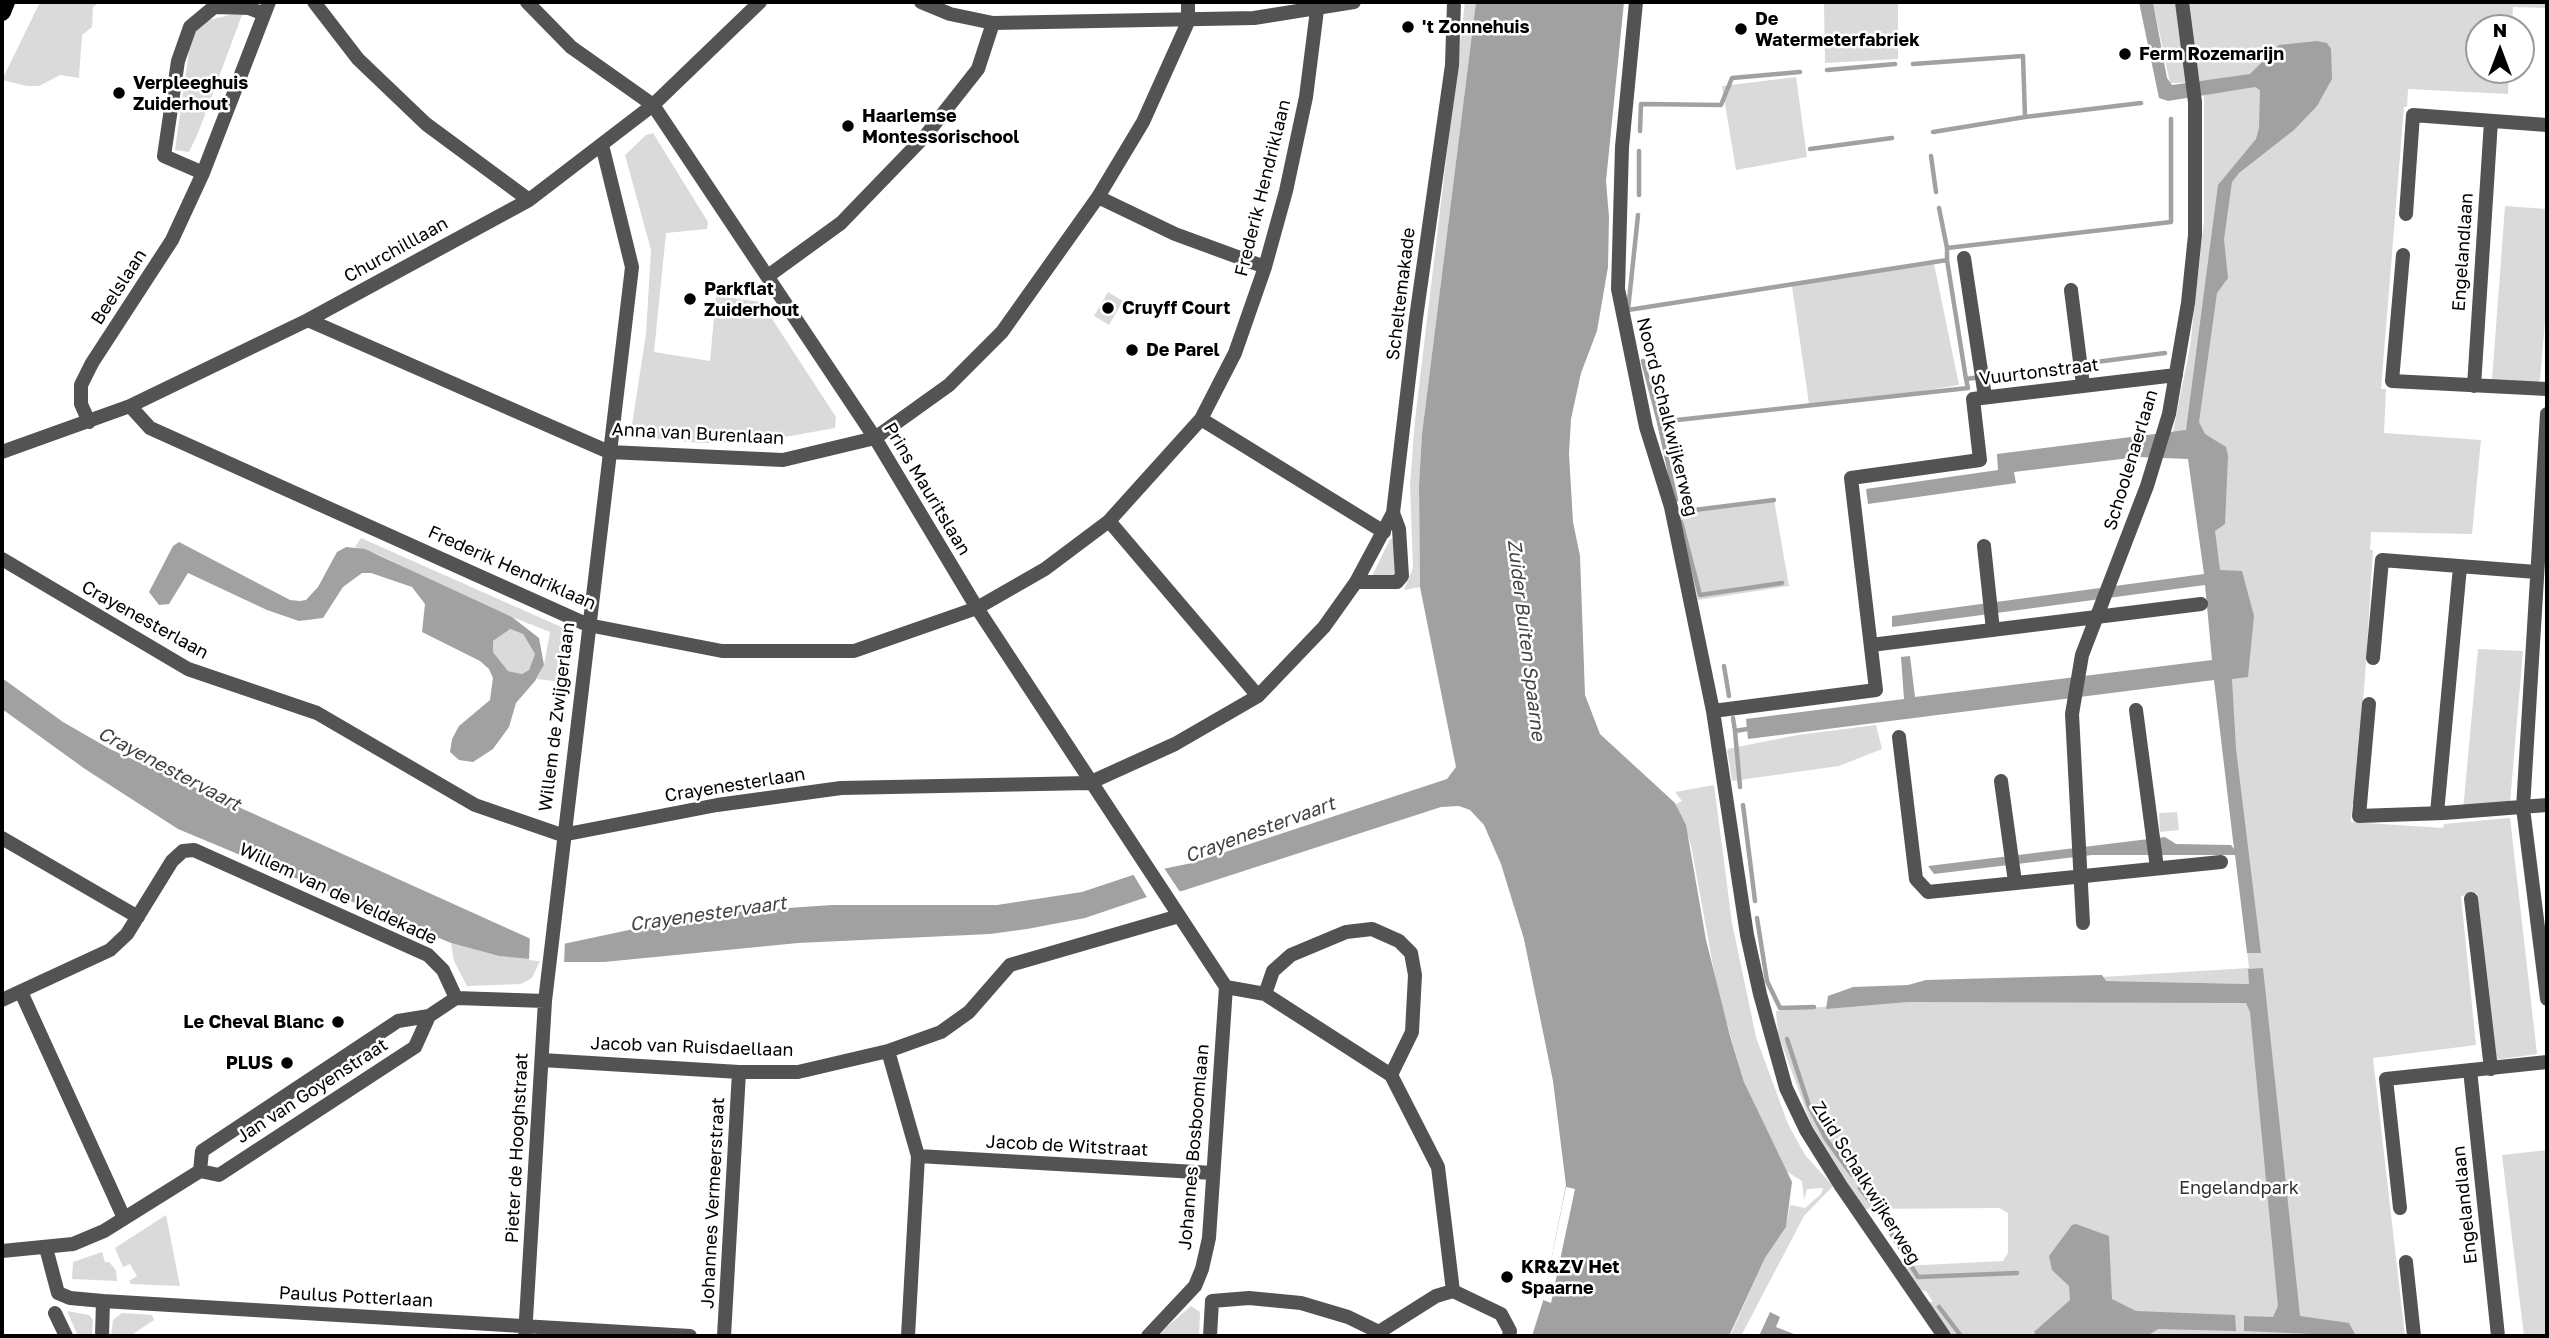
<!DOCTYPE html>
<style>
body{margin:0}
#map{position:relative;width:2549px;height:1338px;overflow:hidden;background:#fff;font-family:"Golos Text",sans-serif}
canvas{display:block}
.frame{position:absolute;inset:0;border:4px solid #000;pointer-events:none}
.north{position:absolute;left:2465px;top:14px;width:70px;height:70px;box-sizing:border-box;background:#fff;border:2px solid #999;border-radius:50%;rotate:0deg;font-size:19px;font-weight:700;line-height:28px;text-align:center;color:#000}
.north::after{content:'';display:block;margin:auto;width:24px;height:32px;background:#000;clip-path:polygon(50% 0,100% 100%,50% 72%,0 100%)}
</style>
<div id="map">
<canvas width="2549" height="1338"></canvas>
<div class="frame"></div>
<div class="north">N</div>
</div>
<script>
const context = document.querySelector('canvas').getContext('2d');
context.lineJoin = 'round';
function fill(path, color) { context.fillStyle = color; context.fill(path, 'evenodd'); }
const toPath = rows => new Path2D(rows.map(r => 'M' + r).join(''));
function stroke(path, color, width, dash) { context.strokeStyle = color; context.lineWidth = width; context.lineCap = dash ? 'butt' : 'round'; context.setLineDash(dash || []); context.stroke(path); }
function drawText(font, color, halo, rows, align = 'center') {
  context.font = font + ' "Golos Text",sans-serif'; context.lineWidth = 5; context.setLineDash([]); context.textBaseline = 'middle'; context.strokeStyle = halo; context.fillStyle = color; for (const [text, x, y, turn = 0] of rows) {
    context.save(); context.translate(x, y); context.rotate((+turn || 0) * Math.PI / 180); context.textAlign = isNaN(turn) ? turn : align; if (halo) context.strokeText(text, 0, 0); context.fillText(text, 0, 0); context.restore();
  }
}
fill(toPath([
 [40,2,100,2,93,7,92,27,82,35,79,78,60,75,39,86,27,86,2,80],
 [1465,2,1476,2,1422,434,1419,485,1420,587,1404,590,1413,568,1410,485,1415,420],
 [1824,2,1898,2,1898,59,1825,63],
 [2153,2,2547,2,2547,8,2513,7,2512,28,2479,28,2479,70,2509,70,2508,94,2408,89,2407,107,2404,107,2381,389,2386,389,2384,433,2481,440,2472,534,2371,532,2370,550,2373,550,2366,663,2355,804,2352,805,2351,822,2443,828,2444,824,2510,818,2537,1054,2495,1060,2477,893,2461,896,2476,1045,2373,1058,2405,1336,1953,1336,1928,1302,1933,1302,1926,1291,1920,1290,1903,1266,2003,1261,2008,1253,2008,1213,1999,1208,1864,1209,1811,1124,1778,1034,1776,1011,1821,1007,1910,1001,2251,1000,2249,978,2249,984,2106,981,2102,977,2249,968,2203,547,2189,459,2168,456,2190,347,2204,221,2204,82,2170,83],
 [229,15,242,15,198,133,189,152,175,150,191,37,198,27,209,20],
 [1796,77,1807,157,1736,170,1722,86],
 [653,133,708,222,707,229,666,233,654,352,710,361,716,296,761,302,836,417,835,428,779,438,730,442,701,443,635,437,631,431,646,334,651,250,625,155,646,135],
 [2505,206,2547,209,2547,298,2540,380,2535,383,2492,380],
 [1934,264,1959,385,1848,403,1809,404,1792,286],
 [1108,292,1123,301,1109,325,1094,316],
 [1774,500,1789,586,1698,600,1674,514],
 [361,538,568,630,562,682,537,679,544,665,550,632,474,602,380,555,355,547],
 [1390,539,1393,539,1396,576,1372,576],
 [509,629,523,634,535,654,529,670,522,674,508,671,493,652,493,641],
 [2478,649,2523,651,2510,803,2463,810],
 [1876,725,1882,749,1839,766,1732,781,1727,749,1798,735],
 [1714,785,1732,923,1756,1037,1788,1124,1805,1155,1833,1186,1804,1216,1741,1336,1730,1336,1765,1258,1786,1227,1790,1205,1805,1208,1821,1194,1823,1188,1807,1189,1804,1200,1802,1181,1786,1171,1777,1156,1744,1082,1718,993,1691,845,1676,804,1682,801,1675,792],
 [2177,812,2179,830,2160,832,2159,813],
 [451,943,499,956,541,959,532,978,521,984,467,986,454,961],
 [2547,1150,2547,1336,2524,1336,2502,1155],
 [166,1215,180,1286,131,1284,129,1281,137,1276,130,1264,123,1267,115,1248],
 [102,1252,105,1262,109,1262,116,1270,117,1281,72,1279,73,1262],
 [1191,1306,1200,1312,1199,1336,1156,1336],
 [67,1311,89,1315,93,1320,92,1336,78,1336],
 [122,1313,152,1315,154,1320,130,1336,111,1336,113,1320]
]), '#dadada');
fill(toPath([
 [1476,2,1624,2,1606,181,1609,217,1608,267,1597,331,1581,373,1571,419,1569,454,1573,522,1580,556,1585,695,1600,734,1675,803,1686,825,1706,940,1730,1036,1744,1082,1792,1182,1786,1227,1765,1258,1729,1336,1532,1336,1543,1301,1566,1185,1553,1081,1524,939,1501,864,1484,825,1470,810,1459,806,1441,807,1182,891,1147,897,1085,918,1027,929,990,934,798,943,604,962,561,962,499,956,451,943,178,829,85,769,2,709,2,678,63,722,110,749,531,939,563,944,657,924,744,911,832,905,997,905,1082,892,1133,875,1192,863,1447,779,1456,767,1420,587,1419,485,1422,434],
 [2139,2,2153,2,2167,78,2172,85,2250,74,2279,45,2317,41,2327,43,2331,49,2332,79,2317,106,2294,130,2239,173,2232,182,2224,239,2228,278,2217,293,2199,422,2205,434,2226,447,2228,456,2225,524,2215,531,2220,570,2242,571,2254,616,2248,677,2232,679,2236,749,2261,953,2247,953,2235,855,2092,855,1934,874,1928,866,2165,837,2176,844,2231,845,2234,849,2214,680,1748,739,1746,719,1904,699,1901,657,1910,656,1915,697,2212,660,2205,585,1892,627,1892,616,2204,574,2188,459,2138,457,2014,472,2016,483,1868,504,1866,489,1998,470,1997,454,2186,430,2218,185,2256,139,2259,128,2260,90,2255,87,2168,101,2159,98],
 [179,542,290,600,300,601,306,600,318,587,337,552,346,547,365,549,512,617,539,638,544,665,535,681,516,703,509,727,493,749,473,762,459,760,450,752,452,739,459,726,490,700,493,678,489,669,480,661,422,632,425,604,412,587,371,573,362,573,343,587,323,618,299,621,267,610,188,573,169,604,159,605,149,592,173,546],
 [510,629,523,634,535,654,529,670,522,674,508,671,493,652,493,641],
 [2263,968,2300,1316,2349,1323,2356,1336,2244,1331,2244,1316,2273,1317,2278,1306,2250,1012,2246,1003,1908,1002,1826,1009,1828,996,1853,987,1908,985,1926,980,2102,975,2106,981,2249,984,2248,969],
 [2076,1224,2109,1236,2112,1299,2136,1311,2235,1315,2236,1331,2158,1329,2147,1336,2037,1336,2034,1332,2070,1300,2069,1286,2052,1270,2049,1256,2072,1225],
 [1770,1312,1780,1317,1776,1327,1799,1336,1759,1336]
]), '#a1a1a1');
fill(toPath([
 [1164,868,1180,892,1148,899,1133,874],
 [530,935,565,940,564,964,529,960],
 [1566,1187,1575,1189,1551,1303,1543,1300]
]), '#fff');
stroke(toPath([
 [1913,64,2023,56,2025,117,2141,103],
 [1827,70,1895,64],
 [1640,131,1641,104,1721,105,1732,78,1800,72],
 [1933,132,2025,117],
 [1810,149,1892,138],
 [1639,151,1639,195],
 [1931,156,1936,192],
 [1939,208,1947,248],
 [1638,215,1628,310,1947,260,1947,248,2171,222,2171,119],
 [1947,260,1966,379,2165,353],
 [1643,361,1659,422,1968,388,1966,379],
 [1659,422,1676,500],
 [1678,512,1774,500],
 [1681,522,1700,595,1782,583],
 [1724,666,1729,696],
 [1733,718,1735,731,1747,729],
 [1735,731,1740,787],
 [1743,805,1755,901],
 [1757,918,1767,981,1780,1008,1814,1007],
 [1787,1039,1809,1106,1826,1139,1852,1175],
 [1860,1188,1877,1210],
 [1889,1230,1918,1277,2017,1273],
 [1939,1307,1961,1336]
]), '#a1a1a1', 4.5);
stroke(toPath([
 [314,2,358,59,426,124,529,200],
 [527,2,571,47,653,105,875,438,977,608,1226,987],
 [921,2,950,14,993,23,1254,18,1354,2],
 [1636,2,1622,147,1618,289,1646,427,1671,507,1713,711,1747,935,1760,994,1786,1088,1806,1130,1841,1186,1944,1336],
 [203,173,164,156,178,61,190,27,214,7,249,8,264,14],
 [1098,197,1175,234,1265,267],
 [2406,214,2413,115,2547,125],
 [2403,255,2392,381,2547,389],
 [1964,258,1985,397],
 [768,276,841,223,926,135,978,69,993,23],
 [2071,290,2083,385],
 [308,320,609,452,783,460,875,438,949,385,1002,332,1098,197,1143,122,1188,22,1188,2],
 [2474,386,2491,121],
 [130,406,150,428,588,625,722,651,854,651,977,608,1045,569,1109,521,1201,419,1235,353,1265,267,1286,191,1306,97,1317,10],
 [2547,414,2523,808,2547,999],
 [1201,419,1384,532],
 [89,422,81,404,81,385,92,363,172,240,203,173,269,2],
 [2,452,130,406,308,320,529,200,653,105,760,2],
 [1109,521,1258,696],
 [1984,546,1993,630],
 [2,559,188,669,317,713,475,805,562,835,717,805,841,788,1089,783,1175,744,1258,696,1324,627,1356,582,1397,582,1402,576,1399,529,1393,513],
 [1356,582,1393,513,1416,318,1452,65,1454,2],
 [1871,645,2201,604],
 [2373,658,2382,560,2536,572],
 [2369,704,2359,816,2444,813,2547,805],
 [2136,710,2157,868],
 [1713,711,1876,690,1851,478,1980,460,1973,399,2176,375],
 [1899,737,1916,879,1928,892,2221,862],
 [2001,781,2015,882],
 [2437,813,2460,567],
 [2,838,138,917],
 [2471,899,2491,1069],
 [2083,923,2072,714,2082,655,2147,486,2169,414,2188,303,2195,235,2195,102,2182,2],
 [1226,987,1265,994,1391,1075,1438,1167,1453,1291],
 [21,992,124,1218],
 [1265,994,1273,971,1291,955,1346,932,1372,929,1399,941,1411,953,1415,975,1412,1032,1391,1075],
 [456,998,545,1001],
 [2,1000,110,950,127,934,172,861,183,851,194,850,428,955,443,970,456,998],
 [888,1051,918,1156,908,1336],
 [542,1060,739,1072,798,1072,888,1051,941,1032,969,1012,1010,965,1179,916],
 [2470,1070,2498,1336],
 [918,1156,1213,1173],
 [200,1171,202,1151,398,1021,429,1016,456,998],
 [2400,1208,2386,1079,2547,1062],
 [46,1248,58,1293,70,1298,103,1301],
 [2,1251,73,1244,104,1231,200,1171,219,1175,415,1047,429,1016],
 [2406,1262,2414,1336],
 [1212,1301,1249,1298,1301,1303,1348,1317,1379,1332],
 [55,1313,66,1336],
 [102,1336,103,1301,690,1336],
 [525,1336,545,1001,632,267,602,145],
 [724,1336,739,1072],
 [1148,1336,1195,1286,1202,1269,1209,1238,1226,987],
 [1210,1336,1212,1301],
 [1377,1336,1379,1332,1436,1296,1453,1291,1501,1314,1510,1331,1509,1336]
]), '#535353', 14);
stroke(toPath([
 [2,12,6,2]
]), '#000', 18);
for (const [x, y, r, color] of [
 [1408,27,7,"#000"],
 [1741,29,7,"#000"],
 [2125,54,7,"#000"],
 [119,93,7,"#000"],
 [848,126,7,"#000"],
 [690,299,7,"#000"],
 [1108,308,7,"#000"],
 [1132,350,7,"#000"],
 [338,1022,7,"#000"],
 [287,1063,7,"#000"],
 [1507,1277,7,"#000"]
]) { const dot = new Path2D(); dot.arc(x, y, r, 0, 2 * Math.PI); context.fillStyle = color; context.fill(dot); stroke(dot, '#fff', 2.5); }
drawText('bold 18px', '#000', '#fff', [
 ["De",1755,19],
 ["Watermeterfabriek",1755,40],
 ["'t Zonnehuis",1422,27],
 ["Ferm Rozemarijn",2139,54],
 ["Verpleeghuis",133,83],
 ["Zuiderhout",133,104],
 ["Haarlemse",862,116],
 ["Montessorischool",862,137],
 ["Parkflat",704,289],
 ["Zuiderhout",704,310],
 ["Cruyff Court",1122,308],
 ["De Parel",1146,350],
 ["Le Cheval Blanc",324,1022,"right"],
 ["PLUS",273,1063,"right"],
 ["KR&ZV Het",1521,1267],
 ["Spaarne",1521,1288]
], 'left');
drawText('18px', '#000', '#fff', [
 ["Frederik Hendriklaan",1263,188,-76],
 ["Churchilllaan",396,250,-29],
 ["Engelandlaan",2463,252,-86],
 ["Beelslaan",119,287,-57],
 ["Scheltemakade",1401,294,-83],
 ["Vuurtonstraat",2039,372,-7],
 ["Noord Schalkwijkerweg",1667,417,76],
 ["Anna van Burenlaan",698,434,3],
 ["Schoolenaerlaan",2131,460,-73],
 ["Prins Mauritslaan",927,489,59],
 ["Frederik Hendriklaan",512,568,24],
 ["Crayenesterlaan",145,620,29],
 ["Willem de Zwijgerlaan",557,717,-83],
 ["Crayenesterlaan",735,785,-9],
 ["Willem van de Veldekade",338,894,25],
 ["Jacob van Ruisdaellaan",692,1047,2],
 ["Jan van Goyenstraat",312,1091,-33],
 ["Jacob de Witstraat",1067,1146,3],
 ["Johannes Bosboomlaan",1194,1147,-85],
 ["Pieter de Hooghstraat",517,1148,-87],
 ["Zuid Schalkwijkerweg",1866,1183,58],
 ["Johannes Vermeerstraat",713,1203,-87],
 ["Engelandlaan",2465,1205,-96],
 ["Paulus Potterlaan",356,1297,3]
]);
drawText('18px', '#313131', '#fff', [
 ["Engelandpark",2239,1188]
]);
drawText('italic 19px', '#424242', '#fff', [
 ["Zuider Buiten Spaarne",1526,640,83],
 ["Crayenestervaart",169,769,28],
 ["Crayenestervaart",1260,830,-20],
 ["Crayenestervaart",708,914,-8]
]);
</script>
